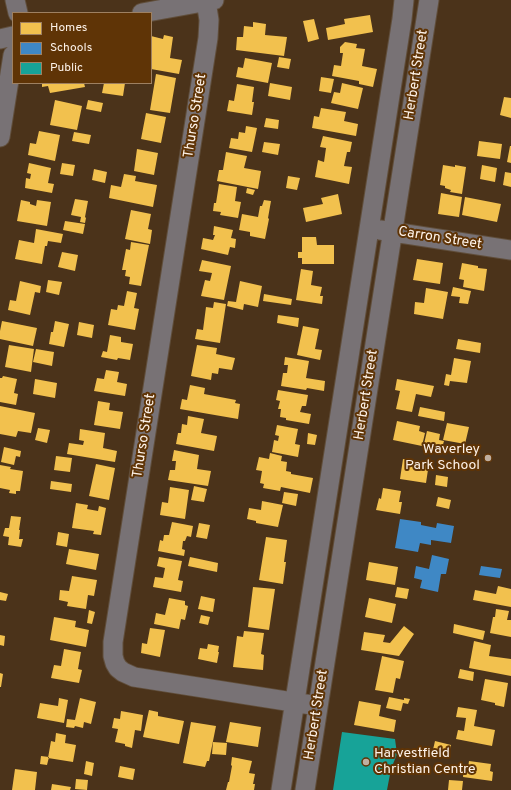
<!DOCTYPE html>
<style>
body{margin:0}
#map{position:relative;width:511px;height:790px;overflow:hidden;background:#4b331a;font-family:Overpass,sans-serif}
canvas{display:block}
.legend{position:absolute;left:12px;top:12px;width:140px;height:72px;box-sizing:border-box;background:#5f3406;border:1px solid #9e8061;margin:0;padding:5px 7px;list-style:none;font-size:12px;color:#fdf2e9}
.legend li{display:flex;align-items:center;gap:8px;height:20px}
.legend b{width:20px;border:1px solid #9e8061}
</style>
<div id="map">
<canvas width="511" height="790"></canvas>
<ul class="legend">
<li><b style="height:11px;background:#f2c14e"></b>Homes</li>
<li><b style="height:11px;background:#3f88c5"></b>Schools</li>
<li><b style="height:11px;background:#17a398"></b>Public</li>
</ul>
</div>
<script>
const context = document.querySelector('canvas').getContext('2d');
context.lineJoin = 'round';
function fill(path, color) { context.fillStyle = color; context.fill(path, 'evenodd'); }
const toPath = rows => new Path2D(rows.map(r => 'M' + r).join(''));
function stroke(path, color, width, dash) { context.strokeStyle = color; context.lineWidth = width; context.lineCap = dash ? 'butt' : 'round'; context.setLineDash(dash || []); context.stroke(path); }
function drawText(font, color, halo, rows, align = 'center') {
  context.font = font + ' Overpass,sans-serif'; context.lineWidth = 4; context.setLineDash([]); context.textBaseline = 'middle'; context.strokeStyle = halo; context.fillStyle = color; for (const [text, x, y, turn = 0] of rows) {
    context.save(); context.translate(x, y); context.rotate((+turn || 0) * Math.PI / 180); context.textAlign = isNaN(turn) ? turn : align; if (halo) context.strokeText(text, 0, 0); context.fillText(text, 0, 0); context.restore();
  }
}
fill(toPath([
 [370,15,373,32,328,40,326,28,345,24,344,19],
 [314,19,319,39,308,42,303,21],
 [253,22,266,24,265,35,287,37,284,56,236,50,237,37,243,37,244,26,253,27],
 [164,35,173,37,170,58,182,60,179,74,151,69,151,36,163,39],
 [345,42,357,44,356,48,365,49,362,66,377,69,373,87,359,84,359,81,332,76,334,65,341,66,343,53,340,53,340,47],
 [279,57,291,59,289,69,277,67],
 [245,58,272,63,268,83,236,77,238,67,243,68],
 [156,74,176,78,170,113,150,110],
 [321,77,334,79,331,93,319,91],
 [42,83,84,83,85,87,50,93,48,86,42,87],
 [104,83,125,83,123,96,102,93],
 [270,83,292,87,290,100,268,96],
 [342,83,363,88,358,109,331,103,334,92,340,93],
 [237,84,254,87,252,102,254,102,252,115,227,111,229,100,234,101],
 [504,97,511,98,511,118,500,115],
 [55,100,82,106,77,130,50,125],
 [88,100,103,103,101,112,86,109],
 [321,108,346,112,344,121,358,124,356,136,312,128,314,116,319,117],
 [146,113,166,117,161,143,141,139],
 [266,118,279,120,278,129,264,127],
 [246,126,257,128,252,152,229,148,231,138,238,139,239,132,245,133],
 [39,131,60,135,55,161,28,155,30,143,36,144],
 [74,132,91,135,89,144,72,141],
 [323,136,352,142,350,152,347,152,344,166,352,167,349,184,315,177,318,160,324,162,326,148,320,147],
 [479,141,502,144,500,159,477,156],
 [264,142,280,144,278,155,262,152],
 [510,146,511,146,511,163,507,162],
 [137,149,158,153,154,175,134,171],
 [226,152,247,156,244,168,261,171,258,189,217,181,219,170,223,170],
 [29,163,51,168,48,183,54,184,52,193,25,188,26,178,30,179,31,174,27,173],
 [62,163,75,165,73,176,60,174],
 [443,165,455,167,455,165,466,167,462,194,450,192,451,190,445,188,445,186,440,185],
 [482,165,497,168,495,182,480,179],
 [94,169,107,172,105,183,92,180],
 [505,172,511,173,511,187,503,185],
 [124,174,136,176,135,181,157,185,153,207,109,198,111,185,121,187],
 [288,176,300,178,297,190,286,188],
 [219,184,237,187,235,201,241,202,238,218,220,215,221,212,213,211,214,203,216,203],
 [247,188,255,190,253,195,246,193],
 [441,193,462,197,459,217,438,214],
 [338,194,342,214,306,222,303,208,323,204,321,198],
 [465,197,501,204,497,222,462,215],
 [75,199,88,201,85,217,86,218,85,223,80,222,81,217,71,215],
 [21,200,30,202,30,204,36,206,37,200,51,202,47,226,17,221],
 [264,200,271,201,268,218,269,219,265,239,250,236,250,232,239,230,242,214,258,217,260,206,262,206],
 [131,210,151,214,148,229,152,230,150,244,125,239],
 [65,221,85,224,83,234,63,230],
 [214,226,233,230,231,238,236,239,235,248,230,247,228,255,201,249,203,238,213,240,215,235,213,235],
 [36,229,63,234,61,243,48,241,47,246,45,246,42,264,15,259,19,240,34,243],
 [302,237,316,237,317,245,334,245,334,264,302,264,302,258,298,258,298,252,302,252],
 [131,242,149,245,141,286,129,284,130,277,125,276,126,270,122,270,126,249,130,250],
 [62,252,78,255,75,271,58,267],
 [417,259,443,263,440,284,413,280],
 [202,260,231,266,224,300,201,296,205,280,210,281,212,273,199,271],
 [462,263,478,266,478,268,487,269,484,291,463,287,464,280,459,279],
 [301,269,313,271,311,285,322,287,320,296,323,296,322,304,296,300],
 [48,280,62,282,59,295,46,292],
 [20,281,41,286,40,293,35,292,30,315,8,310,10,300,16,301],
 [240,281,262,286,258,307,244,304,243,310,227,306,228,301,236,302],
 [453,287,471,291,468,304,459,303,460,297,451,296],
 [426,288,448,292,443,319,414,314,415,302,424,303],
 [127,291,137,293,134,308,139,309,135,330,108,325,111,309,117,310,118,305,124,306],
 [264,294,292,299,291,305,263,301],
 [214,302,226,304,220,343,195,339,197,329,203,330,206,307,213,308],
 [278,315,299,318,298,327,277,323],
 [2,321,37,328,33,346,0,339,0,331],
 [55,321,69,324,64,347,49,344,51,332,53,332],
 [79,322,94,325,92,338,77,335],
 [303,326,319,329,315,349,322,350,320,360,297,355],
 [110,335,121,337,121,342,133,344,130,360,118,358,117,360,101,357,103,351,107,352],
 [458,339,481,343,480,353,456,349],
 [9,345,34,349,31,372,5,367],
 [197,345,217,348,216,354,235,358,232,370,219,368,218,374,212,373,211,380,191,376],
 [36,349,54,352,52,366,33,362],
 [285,357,309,361,306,378,325,381,324,391,307,388,306,390,281,386,283,373,287,373,288,365,284,365],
 [454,358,471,361,467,383,450,381,449,386,444,385,446,374,451,375],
 [106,370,119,372,117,382,127,384,125,396,94,391,97,378,104,379],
 [3,376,17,379,14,393,18,394,16,405,0,402,0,378,2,378],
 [35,379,57,383,55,398,33,394],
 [397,379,434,386,431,397,416,394,412,412,396,409,400,391,395,390],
 [190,385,205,388,204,394,236,400,235,403,240,404,238,419,180,409,182,399,187,400],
 [278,390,308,395,306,406,302,406,300,412,311,414,309,424,286,420,286,418,280,417,281,409,278,409,280,401,276,400],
 [98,401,110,403,109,410,123,412,120,429,94,425],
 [0,406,35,413,31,433,18,431,16,437,0,434],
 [420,407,445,412,444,421,418,416],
 [188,416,204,419,201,433,217,436,214,451,176,444,178,433,181,433,182,424,187,425],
 [397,421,420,426,419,431,425,433,422,446,393,440],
 [447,423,469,427,465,444,443,440],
 [277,425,298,429,295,444,300,445,298,457,272,452,274,440,278,441,279,436,275,435],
 [38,428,50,430,47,443,35,440],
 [80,429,105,433,103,448,117,451,115,462,67,454,69,443,83,445,84,441,79,440],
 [427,431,440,434,439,440,444,441,442,448,424,444],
 [308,433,317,435,315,445,307,444],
 [4,447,21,451,20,457,16,456,14,465,1,462],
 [174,450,199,455,197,469,211,471,208,486,168,480,170,470,175,470,176,461,172,461],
 [270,453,282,456,281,461,287,462,286,471,291,472,291,474,313,478,310,493,281,487,280,491,263,488,264,484,260,483,262,471,256,470,259,457,269,459],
 [56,456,72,458,70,472,54,470],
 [403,459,429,463,426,483,400,479],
 [96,464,115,468,109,500,89,496],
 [0,465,11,467,10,469,23,471,20,491,16,491,16,494,9,493,10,490,0,488],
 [436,475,448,477,447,487,435,485],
 [51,481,72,484,71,492,50,489],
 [194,486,207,489,204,502,191,500],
 [170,487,189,490,185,519,160,515,162,502,168,503],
 [383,488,401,491,399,502,402,502,400,514,376,510,379,498,381,499],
 [284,492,298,494,296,506,282,503],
 [438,497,451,500,449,509,436,506],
 [262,501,283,505,278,527,256,523,256,521,247,519,249,508,261,510],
 [76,503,88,505,87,509,98,511,99,506,106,508,101,535,93,534,94,531,72,528],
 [11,516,21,517,19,530,20,530,19,539,23,539,21,547,8,545,9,537,3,536,5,528,9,528],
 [172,522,193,526,191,537,187,536,185,541,183,541,182,549,185,550,184,556,158,551,160,540,163,541,164,535,169,535],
 [199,523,210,525,207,539,196,537],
 [58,532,69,534,67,547,56,545],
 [266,537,287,540,284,562,286,562,283,584,259,580],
 [69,549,99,554,96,570,66,564],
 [159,557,182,561,178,580,183,581,181,592,153,587,155,577,163,578,165,568,157,566],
 [190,557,218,563,217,572,188,566],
 [369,562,398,567,395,585,366,580],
 [72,576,97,580,94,596,88,595,86,609,67,606,68,602,59,600,60,590,69,591],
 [498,586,511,589,511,607,473,600,475,590,496,594],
 [253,587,275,589,269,630,248,627],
 [397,587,409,589,407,599,395,597],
 [0,592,8,594,6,601,0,600],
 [201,596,215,599,213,612,198,609],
 [169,598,185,601,185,605,188,606,185,620,181,619,179,629,154,624,156,613,165,615],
 [369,598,396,604,392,623,365,617],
 [496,609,509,611,507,620,511,620,511,637,490,633,493,617,495,617],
 [89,610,95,612,92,624,87,623],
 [201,615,210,617,208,625,199,623],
 [54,617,76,621,75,627,89,630,86,647,50,640],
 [454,624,485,631,483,640,453,633],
 [404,626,414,634,399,656,361,650,364,632,385,635,383,642,390,643],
 [150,628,165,630,160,657,141,653,142,643,147,644],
 [244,631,264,633,261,654,264,655,263,670,233,667,237,636,243,637],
 [0,635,5,636,4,646,0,645],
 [474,641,491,645,489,656,511,659,511,676,469,668],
 [208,644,219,646,218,652,219,652,217,663,198,659,200,648,207,649],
 [64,649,81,652,78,669,82,670,79,683,51,678,54,665,61,666],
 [382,656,404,661,400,679,396,678,393,693,375,690],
 [460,669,474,672,473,681,458,678],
 [0,673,3,674,1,687,0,687],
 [485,679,508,683,504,707,495,705,495,703,481,700],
 [389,697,404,700,404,698,410,699,408,704,403,703,401,711,386,708],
 [59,698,68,700,64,723,37,718,40,703,58,706],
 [80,698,96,702,91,724,84,722,83,728,75,726,74,728,66,727,67,719,75,720],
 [359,701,381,705,379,716,396,720,394,732,354,725],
 [458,707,477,710,474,726,495,730,492,746,456,739,458,730,464,731,466,718,456,717],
 [149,710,158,712,158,716,184,721,179,744,143,737],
 [121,711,143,715,141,731,135,730,132,748,125,746,125,744,115,742,118,729,112,728,114,718,120,719],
 [191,722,216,726,209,761,207,761,205,767,183,763],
 [230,722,261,727,258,747,226,742],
 [56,733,66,735,65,743,76,745,73,762,48,758,51,741,55,742],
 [435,741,451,745,448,757,432,754],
 [213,742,227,743,226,755,212,754],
 [41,756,49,757,47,765,40,764],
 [232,757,252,761,249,773,255,774,253,784,255,784,254,790,226,790,228,782,229,782,232,766,231,765],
 [86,761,94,763,92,776,84,774],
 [469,761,491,764,490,771,493,772,492,781,463,777,464,767,468,768],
 [120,766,135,769,133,780,118,777],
 [15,769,37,772,35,790,12,790],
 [76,779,88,780,87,790,75,789],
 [449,780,463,781,462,790,448,790],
 [52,784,71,787,70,790,51,790]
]), '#f2c14e');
fill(toPath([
 [400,519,421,522,421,525,436,528,437,523,454,526,451,543,431,540,431,545,420,543,418,552,395,548],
 [432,555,449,559,446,574,441,574,438,592,420,588,422,580,414,578,416,566,429,569],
 [481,566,502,569,500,578,479,575]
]), '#3f88c5');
fill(toPath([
 [342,732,395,739,397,754,391,769,387,790,333,790]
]), '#17a398');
const minor = toPath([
 [15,0,18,13],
 [206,1,209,20,208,38,113,642,113,656,115,663,118,668,123,672,134,677,318,706],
 [142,13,214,0],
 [0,39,13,36],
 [0,137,13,55],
 [380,230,511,250],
 [281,790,402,19,404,0],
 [305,790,429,0]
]);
stroke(minor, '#604e3b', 21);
stroke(minor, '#787275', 19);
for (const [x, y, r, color] of [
 [488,458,4,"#bfafa1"],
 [366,762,4,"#bfafa1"]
]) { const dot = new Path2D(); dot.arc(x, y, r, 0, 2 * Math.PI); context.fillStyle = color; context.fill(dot); stroke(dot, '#5f3406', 1.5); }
drawText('14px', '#fdf2e9', '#5f3406', [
 ["Herbert Street",417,75,-81],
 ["Thurso Street",196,116,-81],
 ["Carron Street",440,239,9],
 ["Herbert Street",367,395,-81],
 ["Thurso Street",145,436,-81],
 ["Herbert Street",317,715,-81]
]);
drawText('14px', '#fdf2e9', '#5f3406', [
 ["Waverley",480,450],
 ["Park School",480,466],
 ["Harvestfield",374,754,"left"],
 ["Christian Centre",374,770,"left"]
], 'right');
</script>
